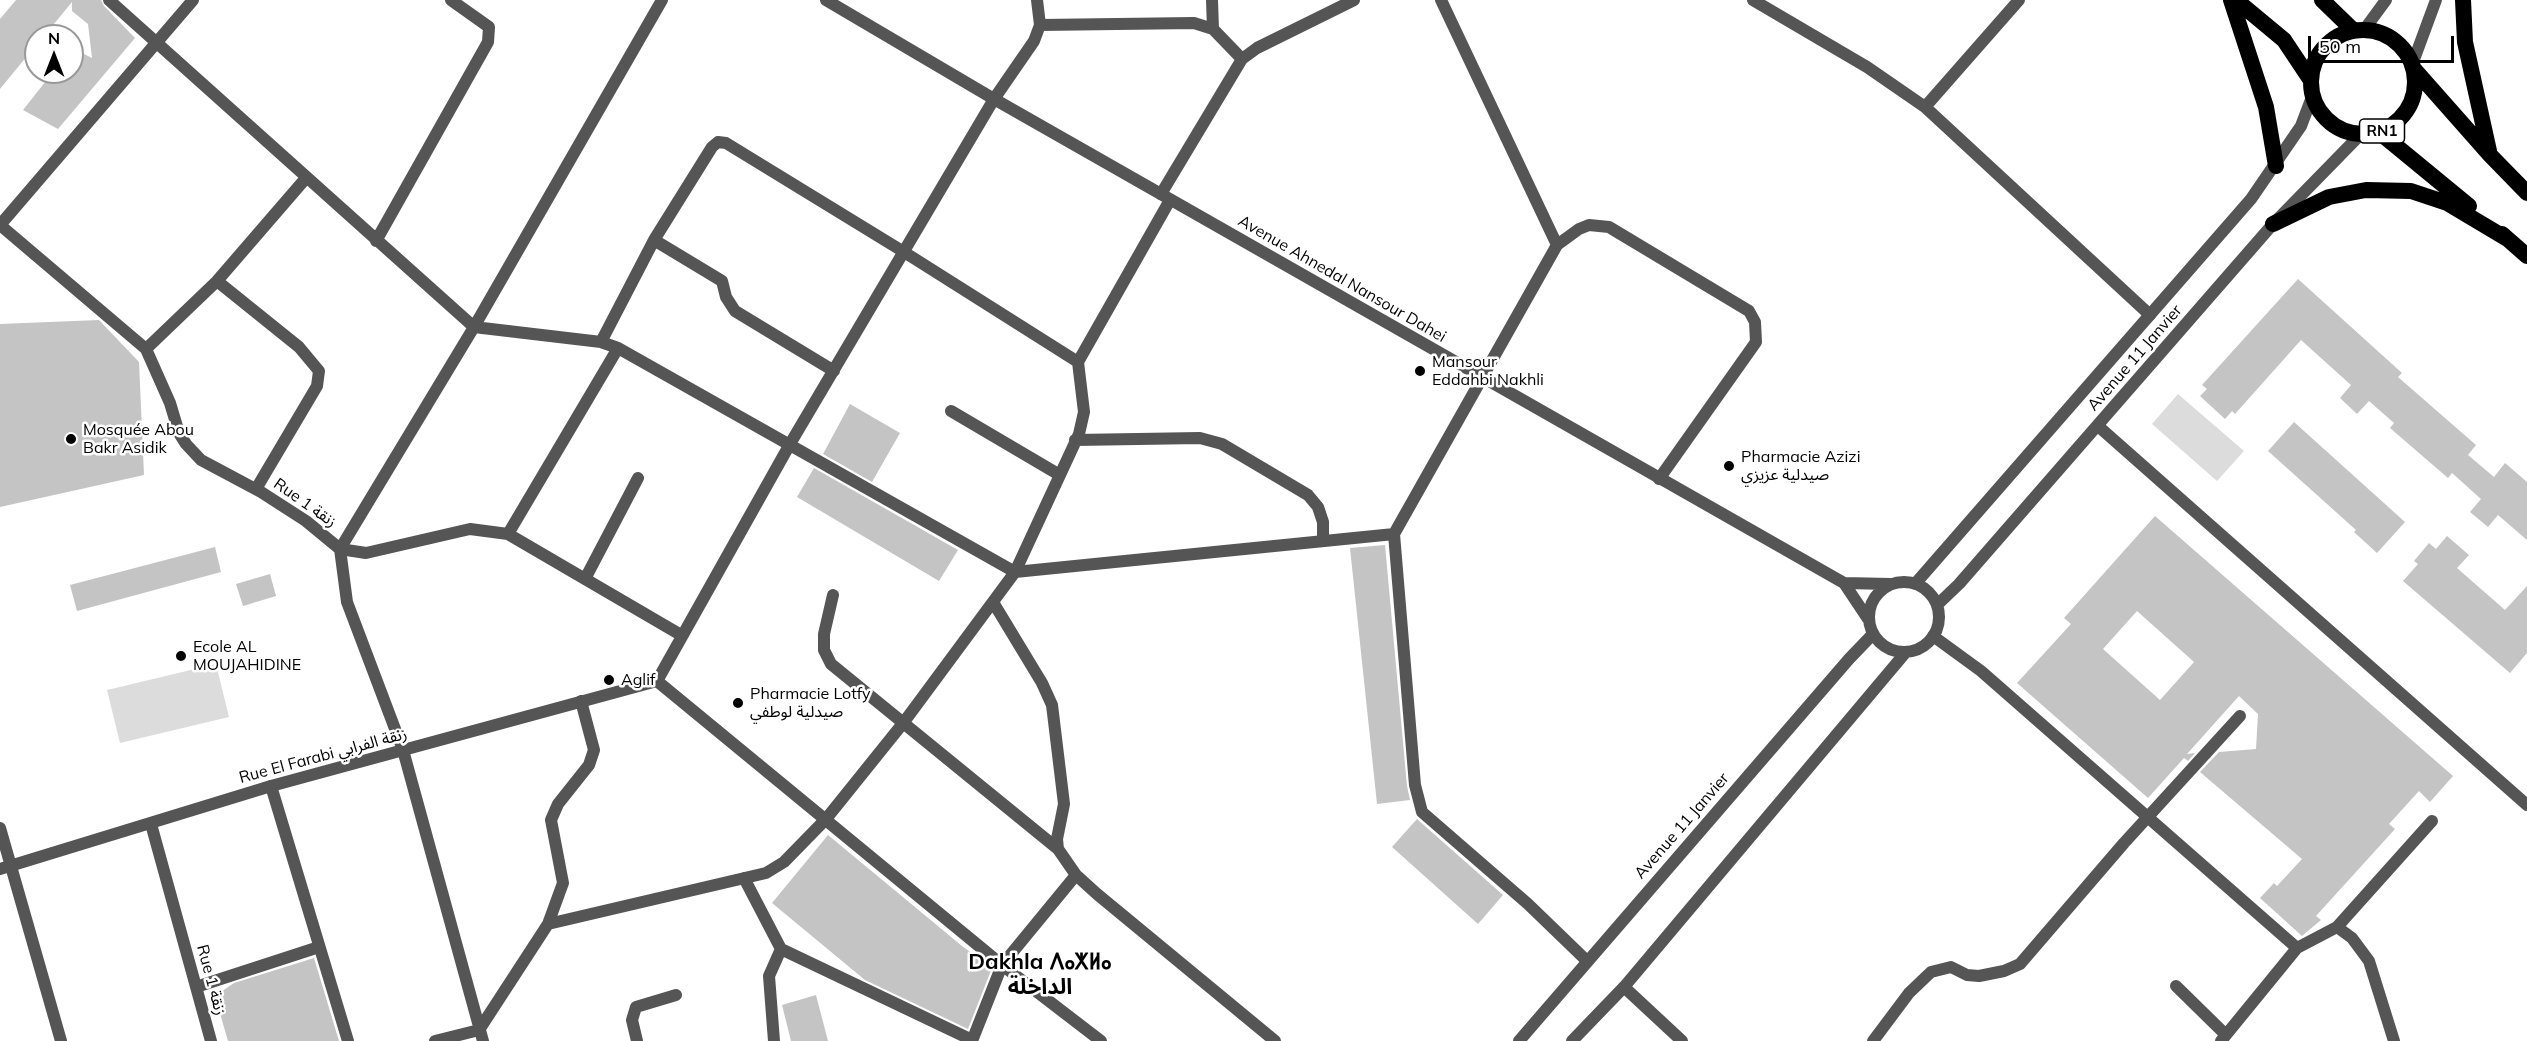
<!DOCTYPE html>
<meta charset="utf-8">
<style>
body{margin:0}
#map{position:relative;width:2527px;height:1041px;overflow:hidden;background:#fff;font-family:Mulish,sans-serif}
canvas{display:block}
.north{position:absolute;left:24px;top:24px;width:60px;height:60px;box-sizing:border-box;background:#fff;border:2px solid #999;border-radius:50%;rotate:0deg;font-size:16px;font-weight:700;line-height:24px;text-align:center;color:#000}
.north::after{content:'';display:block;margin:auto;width:21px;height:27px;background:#000;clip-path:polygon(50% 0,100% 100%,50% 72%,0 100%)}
.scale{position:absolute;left:2308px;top:36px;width:146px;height:27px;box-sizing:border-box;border:3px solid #000;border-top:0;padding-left:8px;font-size:18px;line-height:21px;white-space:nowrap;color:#000;-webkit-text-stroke:4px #fff;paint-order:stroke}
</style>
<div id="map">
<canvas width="2527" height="1041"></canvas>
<div class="north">N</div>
<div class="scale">50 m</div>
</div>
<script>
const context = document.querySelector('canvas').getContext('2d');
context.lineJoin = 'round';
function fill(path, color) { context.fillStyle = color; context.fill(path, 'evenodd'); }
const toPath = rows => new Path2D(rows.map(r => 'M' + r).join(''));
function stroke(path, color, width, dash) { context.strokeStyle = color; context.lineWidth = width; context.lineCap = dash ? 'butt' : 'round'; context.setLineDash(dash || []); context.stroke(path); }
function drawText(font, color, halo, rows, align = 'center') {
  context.font = font + ' Mulish,"Noto Sans Arabic","Noto Sans Tifinagh",sans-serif'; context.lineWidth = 5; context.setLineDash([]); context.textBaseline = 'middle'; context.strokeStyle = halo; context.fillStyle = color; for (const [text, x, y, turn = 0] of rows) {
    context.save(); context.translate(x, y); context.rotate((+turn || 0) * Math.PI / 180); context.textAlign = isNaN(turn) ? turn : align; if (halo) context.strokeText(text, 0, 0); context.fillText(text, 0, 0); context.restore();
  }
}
fill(toPath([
 [2178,394,2244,451,2217,481,2152,424],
 [216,664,229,717,120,743,107,690]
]), '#dcdcdc');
fill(toPath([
 [16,0,101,0,104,6,135,38,58,129,23,110,53,72,72,72,72,48,92,58,88,24,72,11,72,2,44,36,36,36,36,45,0,89,0,19],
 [2298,279,2402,373,2398,377,2476,445,2468,455,2494,477,2505,463,2527,482,2527,540,2498,515,2488,527,2470,512,2481,499,2452,473,2448,478,2390,428,2394,423,2369,401,2357,414,2340,398,2351,385,2301,340,2235,414,2232,411,2225,419,2200,396,2207,389,2202,385],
 [99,320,139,362,144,475,0,507,0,324],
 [850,404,900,433,872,482,823,454],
 [2294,422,2405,522,2377,553,2354,532,2356,530,2268,451],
 [814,468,958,550,939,581,797,497],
 [2155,516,2453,776,2430,802,2419,791,2389,824,2395,829,2316,916,2321,920,2302,936,2260,898,2274,883,2277,886,2302,859,2200,772,2219,752,2256,749,2258,714,2239,696,2187,754,2195,753,2188,761,2184,758,2148,798,2017,683,2071,624,2064,618],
 [2137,611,2194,662,2160,700,2103,649],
 [2447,536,2469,555,2457,568,2505,610,2527,586,2527,653,2510,673,2403,581,2418,564,2414,561,2429,543,2436,549],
 [1385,545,1407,786,1410,800,1377,804,1350,548],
 [215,547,221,572,77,611,70,585],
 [270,574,276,596,243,606,236,584],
 [1417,819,1503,895,1478,924,1392,847],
 [828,835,962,946,992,968,968,1029,865,980,772,903],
 [314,958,339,1041,228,1041,215,996,234,983],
 [816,995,828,1041,791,1041,782,1005]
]), '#c4c4c4');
stroke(toPath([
 [109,0,474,327,601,342,618,348,1015,572,1394,534,1415,785,1422,812,1528,904,1587,961],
 [1212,0,1213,29],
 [1441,0,1557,245],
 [1753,0,1867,67,1925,107,2150,315],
 [1040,25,1194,23,1213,29,1242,59],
 [2364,30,2386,0],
 [2412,65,2436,0],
 [1925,107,2019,0],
 [1161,194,1242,59,1257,48,1354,0],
 [0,225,146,349,170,403,179,433,186,444,201,460,261,492,306,521,340,549,366,553,470,529,508,534,681,635],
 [654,240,722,281,726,297,735,311,834,371],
 [376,241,488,42,489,27,451,0],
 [217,281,299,347,319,371,317,386,256,489],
 [601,342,654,240,712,147,718,142,726,143,904,252,1078,362],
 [146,349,217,281,306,178],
 [951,411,1058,474],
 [2098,426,2527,805],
 [1075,440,1200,438,1222,444,1308,495,1318,507,1323,522,1323,541],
 [508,534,618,348],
 [1394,534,1557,245,1579,229,1589,225,1609,227,1749,311,1755,322,1756,342,1659,479],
 [585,579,638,478],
 [833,595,824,634,824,650,831,664,1058,849,1076,875,1097,894,1275,1041],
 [993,602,1042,683,1052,705,1064,804,1057,839,1058,849],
 [1933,636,1981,671,2297,948],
 [657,681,790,444,994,99,1034,41,1040,25,1037,0],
 [271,786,348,1041],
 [151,824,211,1041],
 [744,878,781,949,972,1040],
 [548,924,766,873,784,862,826,819,904,722,1015,572,1079,434,1084,412,1078,362,1170,200],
 [2337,927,2352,938,2369,961,2394,1041],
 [2176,986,2226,1035],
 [196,987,319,947],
 [1624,987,1682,1041],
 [435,1041,479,1030,548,924,563,883,551,820,558,804,589,765,594,750,581,701],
 [483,1041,403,750,347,602,340,549,474,327,662,0],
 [637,1041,632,1020,636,1007,676,995],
 [774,1041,769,976,781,949],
 [972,1041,1002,965,1076,875],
 [1873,1041,1909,993,1931,972,1951,967,1967,975,1979,976,2004,971,2020,964,2124,843,2240,716],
 [2221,1041,2297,948,2337,927,2432,821]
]), '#555', 12);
stroke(toPath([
 [826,0,994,99,1844,583,1868,619],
 [0,225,193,0],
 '1869 617a35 35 0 1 1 70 0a35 35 0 1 1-70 0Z',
 [1844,583,1891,584],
 [1915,584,2251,199,2301,126,2312,97],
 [1937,605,1959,584,2273,224,2360,135],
 [0,828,61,1041],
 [0,869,271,786,657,681,1002,965,1101,1041],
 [1519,1041,1849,659,1873,634],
 [1572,1041,1624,987,1906,652]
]), '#555', 12);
stroke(toPath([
 [2231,0,2266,107,2276,166],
 [2236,0,2284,40,2310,79],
 [2322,0,2354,31],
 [2463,0,2465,42,2489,151],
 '2311 82a52 52 0 1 1 104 0a52 52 0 1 1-104 0Z',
 [2414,69,2490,155,2527,193],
 [2379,132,2469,206],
 [2273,224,2329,197,2366,190,2411,191,2447,203,2509,240],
 [2502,234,2527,256]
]), '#000', 16);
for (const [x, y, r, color] of [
 [1420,371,6,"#000"],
 [71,439,6,"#000"],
 [1729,466,6,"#000"],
 [181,656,6,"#000"],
 [609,680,6,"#000"],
 [738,703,6,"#000"]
]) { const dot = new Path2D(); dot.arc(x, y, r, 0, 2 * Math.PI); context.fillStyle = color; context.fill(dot); stroke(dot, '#fff', 2); }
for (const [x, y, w] of [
 [2382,131,45]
]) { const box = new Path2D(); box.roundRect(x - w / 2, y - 12, w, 24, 4.5); context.fillStyle = '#fff'; context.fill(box); stroke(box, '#000', 1.5); }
drawText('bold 15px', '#000', null, [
 ["RN1",2382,131]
]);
drawText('16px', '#000', '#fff', [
 ["Avenue Ahnedal Nansour Dahei",1342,279,30],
 ["Avenue 11 Janvier",2135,358,-49],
 ["Rue 1 زنقة",305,503,35],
 ["Rue El Farabi زنقة الفرابي",323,756,-15],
 ["Avenue 11 Janvier",1682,826,-49],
 ["Rue 1 زنقة",211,980,75]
]);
drawText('16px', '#000', '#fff', [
 ["Mansour",1432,362],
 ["Eddahbi Nakhli",1432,380],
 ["Mosquée Abou",83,430],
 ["Bakr Asidik",83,448],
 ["Pharmacie Azizi",1741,457],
 ["صيدلية عزيزي",1741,475],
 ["Ecole AL",193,647],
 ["MOUJAHIDINE",193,665],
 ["Aglif",621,680],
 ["Pharmacie Lotfy",750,694],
 ["صيدلية لوطفي",750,712]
], 'left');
drawText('bold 22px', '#000', '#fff', [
 ["Dakhla ⴷⴰⵅⵍⴰ",1040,962],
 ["الداخلة",1040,987]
]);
</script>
